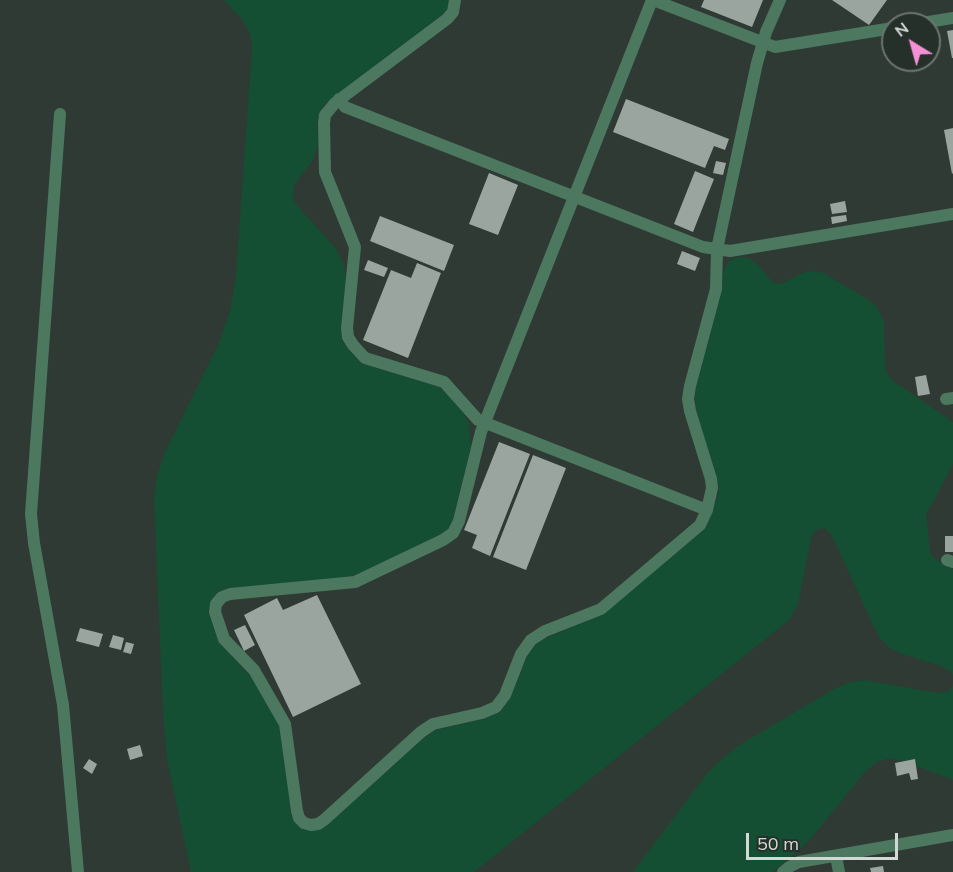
<!DOCTYPE html>
<style>
body{margin:0}
#map{position:relative;width:953px;height:872px;overflow:hidden;background:#303a34;font-family:Mulish,sans-serif}
canvas{display:block}
.north{position:absolute;left:881px;top:12px;width:60px;height:60px;box-sizing:border-box;background:#26302a;border:2px solid #6b746e;border-radius:50%;rotate:323deg;font-size:16px;font-weight:700;line-height:24px;text-align:center;color:#d3d9d5}
.north::after{content:'';display:block;margin:auto;width:21px;height:27px;background:#f391d5;clip-path:polygon(50% 0,100% 100%,50% 72%,0 100%)}
.scale{position:absolute;left:746px;top:833px;width:152px;height:27px;box-sizing:border-box;border:3px solid #d3d9d5;border-top:0;padding-left:8px;font-size:18px;line-height:21px;white-space:nowrap;color:#d3d9d5;-webkit-text-stroke:4px #26302a;paint-order:stroke}
</style>
<div id="map">
<canvas width="953" height="872"></canvas>
<div class="north">N</div>
<div class="scale">50 m</div>
</div>
<script>
const context = document.querySelector('canvas').getContext('2d');
context.lineJoin = 'round';
function fill(path, color) { context.fillStyle = color; context.fill(path, 'evenodd'); }
const toPath = rows => new Path2D(rows.map(r => 'M' + r).join(''));
function stroke(path, color, width, dash) { context.strokeStyle = color; context.lineWidth = width; context.lineCap = dash ? 'butt' : 'round'; context.setLineDash(dash || []); context.stroke(path); }
fill(toPath([
 [224,0,449,0,448,9,443,14,324,105,317,122,318,143,316,152,312,161,295,184,293,191,293,198,296,204,336,249,344,265,346,282,341,328,342,339,348,349,361,363,440,387,464,413,469,424,471,447,453,519,448,529,440,535,363,572,343,578,228,588,218,592,211,601,208,612,219,642,256,683,280,726,291,813,294,821,301,828,327,825,425,737,436,730,484,719,500,712,510,698,527,656,535,644,548,637,604,614,705,528,717,499,719,488,696,410,695,399,696,387,722,289,723,272,728,262,738,257,749,258,758,265,774,284,783,283,805,272,815,271,824,273,870,301,877,307,884,322,885,367,888,375,893,381,953,422,953,464,926,515,930,551,933,557,945,566,953,569,953,677,951,672,941,666,902,654,891,649,881,640,874,627,831,534,824,528,815,530,811,539,798,604,789,620,474,872,191,872,167,759,163,714,154,499,157,476,165,452,218,345,230,311,236,275,252,47,250,34,243,21],
 [866,680,937,693,949,691,953,685,953,780,903,761,889,758,877,762,865,772,808,842,773,872,633,872,709,771,736,747,834,689,850,682]
]), '#144e33');
fill(toPath([
 [704,0,763,0,752,27,701,7],
 [832,0,887,0,869,25],
 [953,30,953,58,952,58,947,31],
 [626,99,729,139,725,150,714,146,705,168,613,132],
 [953,128,953,173,952,174,944,130],
 [716,161,726,163,723,175,713,173],
 [695,171,714,179,693,232,674,224],
 [489,173,518,185,498,235,469,224],
 [845,201,847,212,832,214,830,204],
 [846,215,847,221,832,224,831,217],
 [380,216,454,245,444,271,370,241],
 [682,251,700,258,695,271,677,264],
 [368,260,388,268,384,277,364,270],
 [417,263,441,273,408,358,363,340,391,270,411,278],
 [926,375,930,394,918,396,915,377],
 [499,442,530,454,490,556,472,548,477,535,464,530],
 [533,455,566,468,526,570,493,557],
 [945,536,953,536,953,552,945,552],
 [317,595,361,684,293,717,244,615,277,598,283,610],
 [245,625,255,645,244,651,234,630],
 [80,628,103,634,99,647,76,641],
 [113,635,124,638,121,650,109,647],
 [126,642,134,644,131,654,123,652],
 [140,745,143,756,130,760,127,749],
 [89,759,97,764,92,774,83,768],
 [915,759,918,779,911,780,909,773,897,776,895,763],
 [883,866,884,872,871,872,870,868]
]), '#99a59e');
stroke(toPath([
 [455,0,453,12,447,19,335,103,325,115,324,123,325,172,355,247,347,328,348,337,353,345,365,358,444,382,478,420,707,510],
 [652,0,481,432,459,521,453,533,443,540,355,582,230,594,222,597,216,604,215,612,224,639,254,670,285,724,297,811,299,818,304,823,311,825,318,824,324,820,421,732,433,724,482,713,496,707,505,695,521,654,531,640,545,631,601,609,700,525,707,510,712,488,711,479,690,411,688,399,690,386,716,289,717,249,757,63,766,32,780,0],
 [653,0,775,47,893,28],
 [916,24,953,18],
 [339,99,345,107,703,247,730,251,953,214],
 [60,114,31,514,34,543,63,705,78,872],
 [946,399,953,398],
 [947,560,953,562],
 [836,856,839,872],
 [783,872,789,867,799,862,953,835]
]), '#4b785f', 12);
</script>
